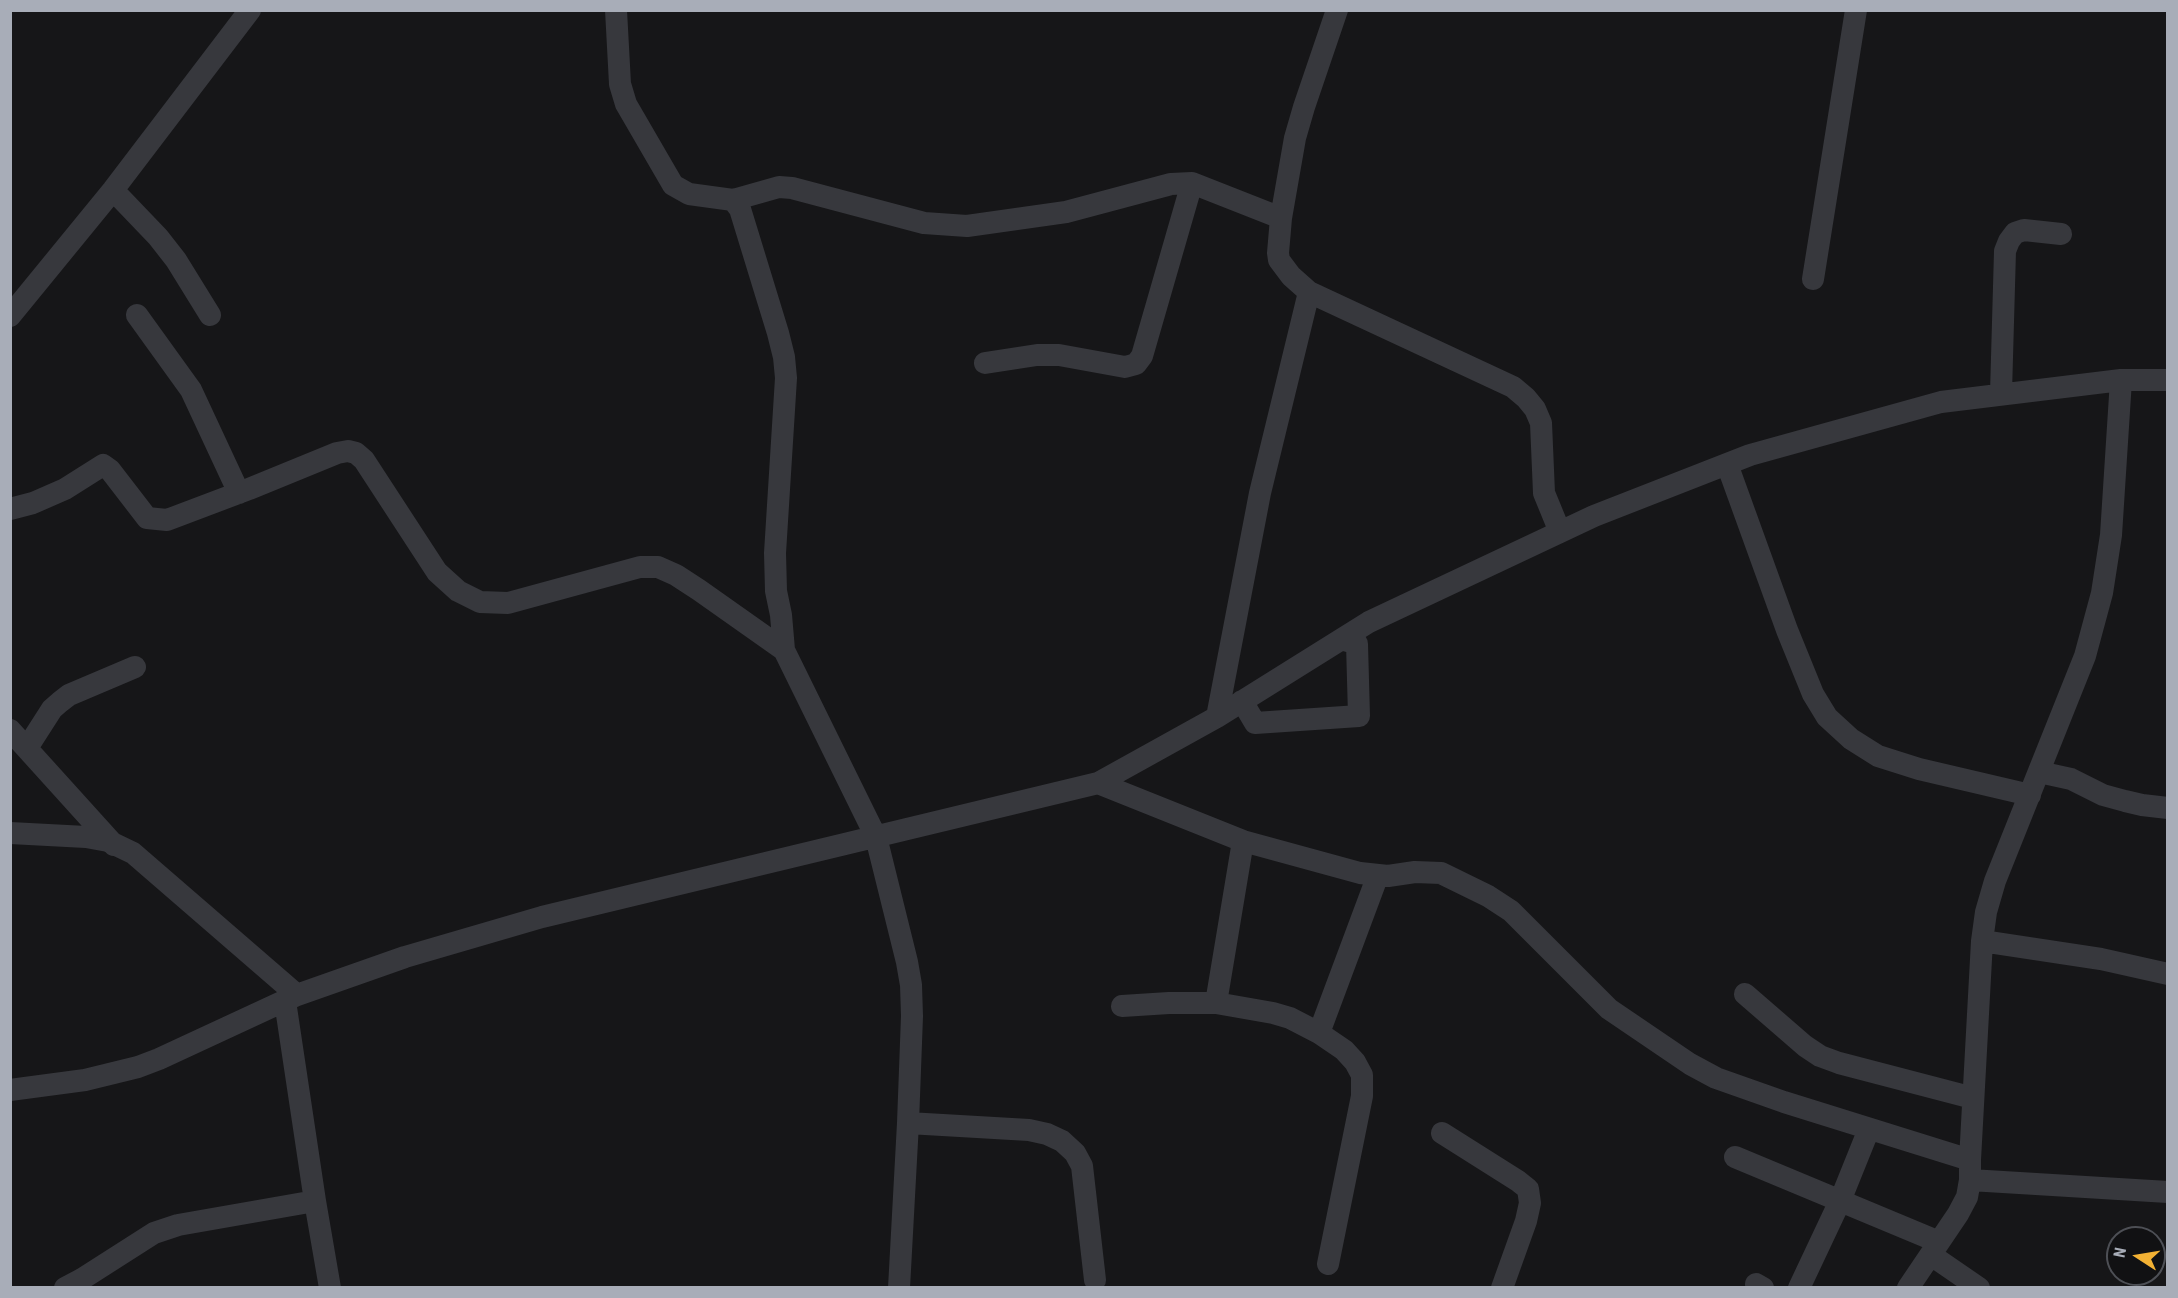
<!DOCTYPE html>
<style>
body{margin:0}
#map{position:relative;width:2178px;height:1298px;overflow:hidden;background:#161618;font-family:"Roboto Condensed",sans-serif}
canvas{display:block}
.frame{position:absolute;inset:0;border:12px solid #a8adb8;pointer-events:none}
.north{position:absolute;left:2106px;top:1226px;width:60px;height:60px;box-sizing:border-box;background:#111113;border:2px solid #4d4f55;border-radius:50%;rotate:282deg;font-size:16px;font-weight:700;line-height:24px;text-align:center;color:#a8adb8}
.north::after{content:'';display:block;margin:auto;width:21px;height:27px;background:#f2b134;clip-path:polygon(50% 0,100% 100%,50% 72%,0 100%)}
</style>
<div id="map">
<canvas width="2178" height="1298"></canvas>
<div class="frame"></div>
<div class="north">N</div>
</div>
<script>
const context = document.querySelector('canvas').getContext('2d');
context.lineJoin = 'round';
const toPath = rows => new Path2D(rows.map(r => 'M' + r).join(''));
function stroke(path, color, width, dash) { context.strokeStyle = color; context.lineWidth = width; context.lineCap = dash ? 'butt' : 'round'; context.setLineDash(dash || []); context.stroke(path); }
stroke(toPath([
 [616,10,620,84,626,104,673,185,689,194,733,200,740,209,778,333,784,357,786,378,775,553,776,591,781,615,784,650,876,837,907,962,911,985,912,1016,908,1123,899,1288],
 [1337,10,1304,107,1295,138,1281,218,1278,253,1279,260,1291,276,1309,292,1513,387,1526,398,1535,409,1541,423,1544,493,1560,532],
 [113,190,158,237,176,260,210,315],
 [733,200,779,187,792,188,924,223,967,226,1066,212,1171,184,1192,183,1281,218],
 [1813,279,1856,10],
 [137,315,191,390,239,493],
 [10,316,113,190,250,10],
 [985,363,1037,355,1059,355,1125,367,1136,364,1142,356,1192,183],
 [2001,393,2005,251,2009,241,2015,233,2024,230,2061,234],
 [1727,464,1787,630,1813,694,1827,717,1851,739,1878,756,1919,769,2030,795],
 [10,509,33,503,65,489,103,465,110,470,147,518,167,520,249,489,337,453,348,451,356,453,364,460,437,572,458,591,480,602,508,603,640,567,658,567,676,575,699,590,784,650],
 [1242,701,1255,723,1359,716,1357,644,1342,639],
 [1217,717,1260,493,1309,292],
 [10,730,114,845],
 [27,748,52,709,60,702,69,695,135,667],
 [2039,772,2071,779,2103,795,2125,801,2142,805,2168,808],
 [1098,783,1243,841,1360,873,1388,876,1415,872,1441,873,1488,896,1511,911,1609,1009,1690,1064,1716,1078,1784,1102,1970,1160],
 [10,833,86,837,108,841,133,853,297,995],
 [1982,941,2101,959,2168,974],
 [1745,994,1805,1046,1820,1056,1839,1063,1973,1098],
 [285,1001,315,1201,330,1288],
 [1216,1003,1243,841],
 [1122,1006,1169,1003,1216,1003,1273,1013,1290,1018,1319,1033,1344,1050,1355,1062,1362,1075,1362,1096,1328,1264],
 [1319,1033,1378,875],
 [10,1090,85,1080,138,1067,159,1059,297,995,405,957,542,917,1098,783,1217,717,1369,622,1594,516,1750,455,1941,402,2121,380,2168,380],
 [908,1123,1029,1130,1047,1134,1062,1141,1075,1153,1082,1166,1095,1280],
 [1442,1133,1518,1181,1528,1189,1530,1203,1526,1221,1502,1288],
 [1735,1157,1939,1242],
 [1970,1180,2168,1192],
 [1931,1255,1979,1288],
 [1756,1284,1763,1288],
 [65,1288,82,1279,154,1233,178,1225,315,1201],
 [1799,1288,1840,1201,1869,1129],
 [1908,1288,1958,1214,1967,1197,1970,1180,1970,1160,1982,941,1986,912,1995,881,2085,656,2102,593,2111,535,2121,380]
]), '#37383d', 22);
</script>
